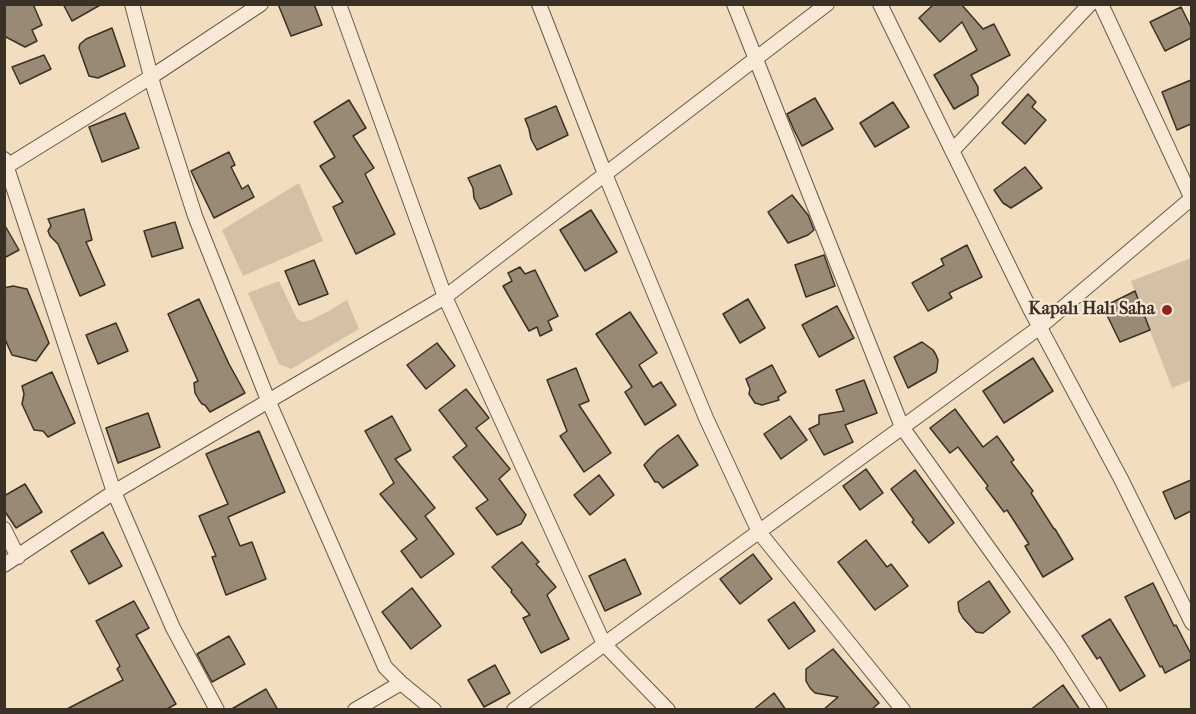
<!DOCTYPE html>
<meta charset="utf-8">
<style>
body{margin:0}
#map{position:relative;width:1196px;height:714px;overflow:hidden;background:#f2ddbf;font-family:"IM FELL French Canon",serif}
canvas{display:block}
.frame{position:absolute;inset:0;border:6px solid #393026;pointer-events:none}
</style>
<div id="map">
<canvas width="1196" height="714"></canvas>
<div class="frame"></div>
</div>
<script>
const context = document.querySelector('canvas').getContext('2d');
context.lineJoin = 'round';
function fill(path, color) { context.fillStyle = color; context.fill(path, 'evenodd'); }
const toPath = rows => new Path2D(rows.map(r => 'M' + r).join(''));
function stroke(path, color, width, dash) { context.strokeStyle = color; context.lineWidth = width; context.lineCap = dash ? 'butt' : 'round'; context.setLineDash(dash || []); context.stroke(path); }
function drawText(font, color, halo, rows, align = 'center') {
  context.font = font + ' "IM FELL French Canon",serif'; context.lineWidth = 4.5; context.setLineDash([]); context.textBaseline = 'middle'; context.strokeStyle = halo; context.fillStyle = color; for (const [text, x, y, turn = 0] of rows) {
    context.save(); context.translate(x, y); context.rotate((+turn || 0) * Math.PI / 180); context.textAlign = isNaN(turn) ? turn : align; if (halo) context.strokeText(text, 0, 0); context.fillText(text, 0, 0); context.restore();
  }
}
fill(toPath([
 [299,183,323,241,243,276,222,230],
 [1191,258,1191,380,1172,388,1131,281],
 [279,281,297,319,303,322,311,320,327,312,347,300,359,329,291,369,279,364,248,293]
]), '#d3c0a5');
const building = toPath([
 [4,4,33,4,42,25,32,30,37,41,25,47,4,36,4,4],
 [63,4,102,4,72,21,63,4],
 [278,4,314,4,322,25,291,36,278,4],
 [934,4,961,4,983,29,994,24,1010,55,971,75,978,87,978,95,954,109,934,75,977,50,962,22,940,42,919,18,934,4],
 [1181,7,1191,27,1191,38,1165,51,1150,22,1181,7],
 [112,28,125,66,98,78,89,76,79,48,80,44,86,39,112,28],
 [44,55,51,69,20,84,12,67,44,55],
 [1191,80,1191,124,1177,130,1162,92,1191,80],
 [1028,94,1036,102,1032,107,1046,120,1025,144,1002,123,1028,94],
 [815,98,833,129,802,146,794,130,787,114,815,98],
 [349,100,366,128,353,136,374,168,365,174,395,234,356,254,333,207,343,202,320,166,335,157,314,122,349,100],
 [893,102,909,127,875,147,860,123,893,102],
 [556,106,568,135,537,150,531,139,529,129,525,119,556,106],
 [125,113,139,148,102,162,89,127,125,113],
 [229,152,235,165,231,167,242,189,248,185,254,197,214,218,191,171,229,152],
 [500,165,512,194,488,206,480,209,474,198,473,188,468,178,500,165],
 [1025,167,1042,188,1011,208,1003,203,994,190,1025,167],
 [792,195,808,215,814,230,808,235,788,243,768,212,792,195],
 [84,209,92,240,86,242,105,285,80,296,58,244,50,236,48,231,51,226,48,219,84,209],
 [591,210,617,252,585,271,560,230,591,210],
 [175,222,183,248,152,257,144,231,175,222],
 [4,224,19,250,4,258,4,224],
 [967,245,982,277,949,293,952,298,928,311,912,283,944,265,941,259,967,245],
 [824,255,835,286,806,297,795,265,824,255],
 [314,260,328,294,299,305,285,271,314,260],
 [520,267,525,274,535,270,558,316,548,321,552,330,540,336,537,327,529,331,503,286,512,281,508,273,520,267],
 [13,286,27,289,49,343,36,361,12,355,4,337,4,288,13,286],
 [1135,291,1150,330,1120,342,1103,307,1135,291],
 [199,299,229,364,245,393,210,412,205,405,202,404,199,400,195,393,194,383,198,381,168,314,199,299],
 [748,299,765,328,740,343,723,314,748,299],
 [837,306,854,338,819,357,802,325,837,306],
 [630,312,657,353,639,365,653,387,661,382,676,405,645,425,625,392,632,387,596,334,630,312],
 [116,323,128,351,98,364,86,335,116,323],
 [922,342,933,350,936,355,938,360,937,369,936,372,908,388,894,357,922,342],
 [437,343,455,366,426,389,407,365,437,343],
 [1033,358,1053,391,1004,423,983,391,1033,358],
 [772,365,786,392,778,397,779,400,762,405,755,403,749,394,750,389,746,379,772,365],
 [576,368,589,401,579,405,611,453,584,472,560,436,567,431,547,380,576,368],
 [52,372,75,423,48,437,43,431,34,430,22,404,24,394,22,386,52,372],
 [864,380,877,413,845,425,853,442,824,455,809,429,819,424,819,415,844,411,836,390,864,380],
 [466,389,489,418,476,428,510,469,499,479,526,515,521,524,497,535,476,508,488,500,453,457,467,446,439,410,466,389],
 [955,409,983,447,997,436,1014,460,1011,462,1033,491,1031,493,1054,529,1055,529,1073,559,1043,577,1025,546,1029,544,1007,510,1004,512,986,488,988,486,958,447,950,453,930,428,955,409],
 [148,413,160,447,118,463,106,428,148,413],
 [392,416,411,450,395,459,435,508,425,516,454,554,421,578,401,551,417,539,380,494,394,483,365,431,392,416],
 [790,416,807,440,781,459,764,434,790,416],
 [259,431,285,492,228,517,240,546,252,542,266,579,226,595,212,557,216,556,199,516,228,504,206,454,259,431],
 [678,435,698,465,663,488,658,482,655,482,644,465,658,450,678,435],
 [866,469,883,493,860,510,843,486,866,469],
 [915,470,954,523,929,543,912,522,914,520,891,489,915,470],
 [599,475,614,495,590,515,574,495,599,475],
 [1191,480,1191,511,1175,519,1163,492,1191,480],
 [25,484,42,512,16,528,4,510,4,496,25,484],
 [103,532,122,566,89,584,71,551,103,532],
 [866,540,887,567,891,564,908,586,875,610,838,562,866,540],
 [522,542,539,562,536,564,556,587,547,595,569,639,541,653,523,618,530,615,511,592,512,590,492,567,522,542],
 [753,554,772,579,740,604,720,579,753,554],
 [625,559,641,594,605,611,589,576,625,559],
 [989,581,1010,612,983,633,976,632,963,618,959,611,958,602,989,581],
 [1153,583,1174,626,1176,625,1191,654,1191,659,1165,673,1162,666,1160,667,1125,597,1153,583],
 [412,588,441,626,411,649,382,612,412,588],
 [134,601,149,628,136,635,176,704,165,710,65,710,123,680,117,669,120,666,96,621,134,601],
 [794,602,815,631,789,649,768,620,794,602],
 [1110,619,1145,676,1120,691,1100,657,1097,659,1082,636,1110,619],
 [229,636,245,664,212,682,197,654,229,636],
 [833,649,879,703,871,710,823,710,838,697,815,693,810,688,806,681,806,669,833,649],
 [495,665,510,693,484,707,468,680,495,665],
 [1063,685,1080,710,1030,710,1063,685],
 [266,689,278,710,230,710,266,689],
 [774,693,786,710,753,710,774,693]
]);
fill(building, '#998a76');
stroke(building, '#393026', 1.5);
const minor = toPath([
 [132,4,154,88,195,216,268,400,385,667,401,683,434,710],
 [339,4,445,297,604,644,668,710],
 [539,4,605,174,706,418,759,532,903,710],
 [734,4,902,427,1060,648,1100,710],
 [880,4,1030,309,1121,479,1192,623],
 [1101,4,1192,199],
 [952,151,1090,4],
 [4,159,114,492,173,628,217,710],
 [4,168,151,77,261,4],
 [4,529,18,557],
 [4,565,114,492,445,297,827,4],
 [355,710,401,683],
 [514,710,1040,327,1192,198]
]);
stroke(minor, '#675b4c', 16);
stroke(minor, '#f7e9d5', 14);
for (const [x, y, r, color] of [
 [1167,310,6,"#8f2418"]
]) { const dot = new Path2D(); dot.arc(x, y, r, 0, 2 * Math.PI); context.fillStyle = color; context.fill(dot); stroke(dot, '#f7e9d5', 2); }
drawText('bold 18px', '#393026', '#f7e9d5', [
 ["Kapalı Halı Saha",1155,310]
], 'right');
</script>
